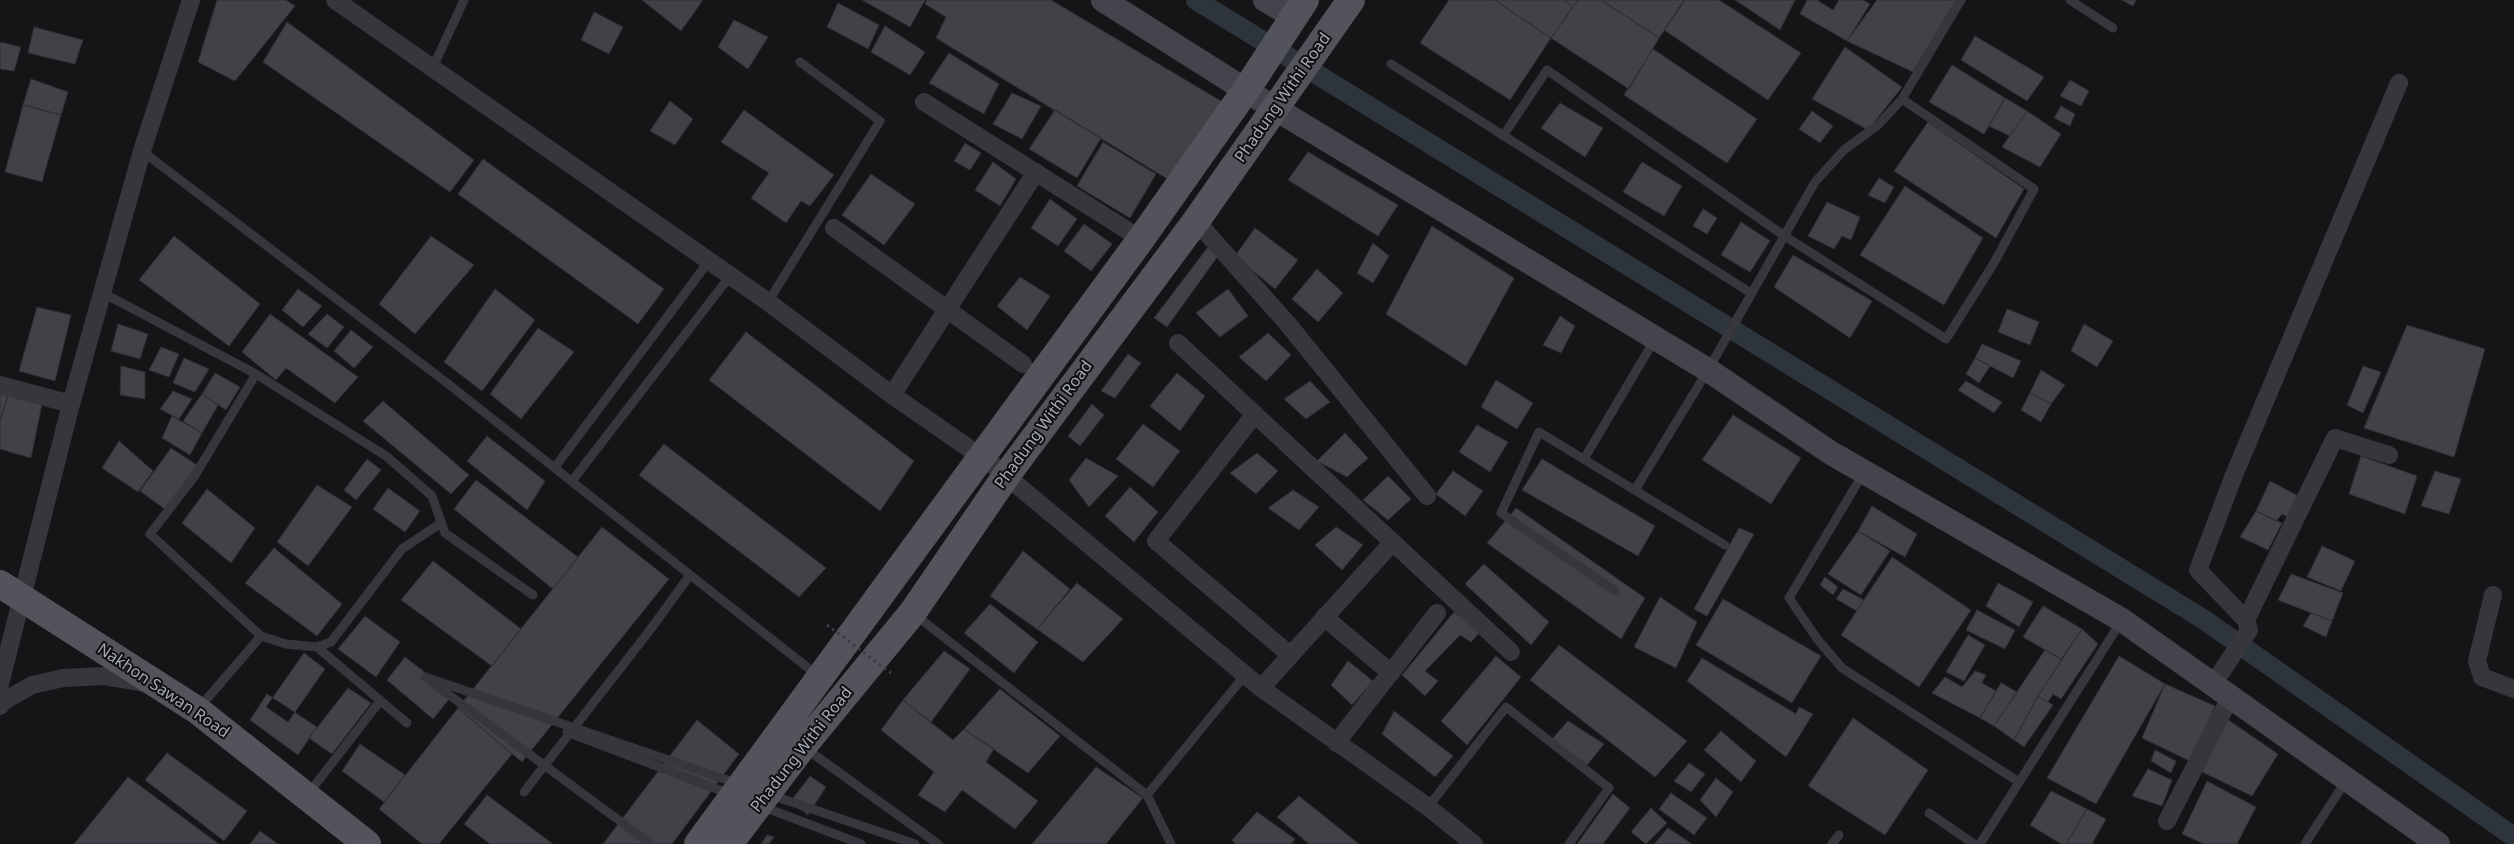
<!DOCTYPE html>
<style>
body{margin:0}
canvas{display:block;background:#151517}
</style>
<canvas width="2514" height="844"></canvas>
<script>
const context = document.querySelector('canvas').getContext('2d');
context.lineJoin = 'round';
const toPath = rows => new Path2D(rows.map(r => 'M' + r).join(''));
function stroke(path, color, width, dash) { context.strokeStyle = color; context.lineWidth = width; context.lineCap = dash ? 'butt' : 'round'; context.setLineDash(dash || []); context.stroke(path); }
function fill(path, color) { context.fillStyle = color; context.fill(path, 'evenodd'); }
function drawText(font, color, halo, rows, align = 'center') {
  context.font = font + ' "Noto Sans",sans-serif'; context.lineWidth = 4; context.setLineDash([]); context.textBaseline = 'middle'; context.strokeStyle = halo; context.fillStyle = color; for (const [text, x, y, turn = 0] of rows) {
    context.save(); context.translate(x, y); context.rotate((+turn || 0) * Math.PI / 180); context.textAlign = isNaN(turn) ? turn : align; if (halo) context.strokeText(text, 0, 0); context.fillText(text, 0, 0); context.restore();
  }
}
stroke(toPath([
 [1196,0,2203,619,2514,837]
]), '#2d343c', 20);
const building = toPath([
 [217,0,286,0,295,6,235,81,198,62,217,0],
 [642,0,703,0,681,31,642,0],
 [862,0,925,0,910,27,862,0],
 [927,0,1051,0,1226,104,1174,183,936,38,946,17,925,4,927,0],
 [1449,0,1495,0,1551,38,1510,100,1420,43,1449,0],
 [1495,0,1564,0,1573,7,1551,38,1495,0],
 [1564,0,1578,0,1573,7,1564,0],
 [1578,0,1601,0,1659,38,1629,89,1551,38,1578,0],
 [1601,0,1685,0,1659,38,1601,0],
 [1684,0,1719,0,1801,53,1768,100,1664,30,1684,0],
 [1735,0,1795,0,1780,30,1735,0],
 [1807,0,1817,0,1833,10,1839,0,1863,0,1870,4,1847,41,1800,14,1807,0],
 [1877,0,1956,0,1913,72,1847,41,1877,0],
 [2122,0,2136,0,2133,6,2122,0],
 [838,3,879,25,868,49,827,27,838,3],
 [594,12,623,27,609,54,581,40,594,12],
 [734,20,768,37,748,69,718,47,734,20],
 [287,22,474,160,450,192,263,62,287,22],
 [885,26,925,52,910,75,871,52,885,26],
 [34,27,83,40,75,64,28,53,34,27],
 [1975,36,2044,77,2027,101,1961,60,1975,36],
 [0,42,21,47,14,71,0,69,0,42],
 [1845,47,1902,87,1868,130,1812,99,1845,47],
 [1653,49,1757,119,1727,163,1624,95,1653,49],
 [949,53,999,84,984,114,929,83,949,53],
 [1952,65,2005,98,1984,134,1929,102,1952,65],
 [31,79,68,92,61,115,23,105,31,79],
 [2070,80,2089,91,2081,106,2060,96,2070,80],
 [1012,93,1041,106,1022,139,993,124,1012,93],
 [2005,98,2027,111,2010,136,1989,126,2005,98],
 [670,101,693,119,675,145,650,131,670,101],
 [1560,103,1603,128,1585,157,1541,128,1560,103],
 [23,105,61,115,42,182,5,172,23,105],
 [2061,106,2075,114,2070,126,2054,118,2061,106],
 [744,110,834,175,810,206,801,201,786,223,751,198,769,173,721,142,744,110],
 [1055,110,1101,138,1077,178,1029,149,1055,110],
 [1812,111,1833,126,1820,143,1799,129,1812,111],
 [2027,111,2061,134,2040,167,2002,147,2027,111],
 [1928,122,2024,189,1996,238,1894,171,1928,122],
 [1103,142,1156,174,1130,218,1077,186,1103,142],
 [965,143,981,153,970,170,954,161,965,143],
 [1308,152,1398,205,1378,236,1288,180,1308,152],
 [483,159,664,289,638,324,458,194,483,159],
 [993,162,1016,179,1000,206,975,190,993,162],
 [1642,162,1682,186,1664,216,1623,192,1642,162],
 [871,174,915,204,884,245,842,215,871,174],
 [1879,178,1894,187,1885,203,1868,195,1879,178],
 [1905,186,1983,238,1944,305,1860,255,1905,186],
 [1050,199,1077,219,1058,246,1031,228,1050,199],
 [1827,202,1860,217,1851,240,1842,236,1834,249,1808,236,1827,202],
 [1703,209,1717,218,1707,234,1693,226,1703,209],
 [1741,222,1770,241,1750,272,1721,255,1741,222],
 [1084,224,1112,244,1091,271,1064,251,1084,224],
 [1432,226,1514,278,1466,366,1386,314,1432,226],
 [1255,228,1298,260,1275,289,1235,256,1255,228],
 [174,236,260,304,229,346,139,280,174,236],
 [431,236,474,265,415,334,379,304,431,236],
 [1373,243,1389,256,1373,283,1357,273,1373,243],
 [1208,247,1218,256,1167,327,1154,318,1208,247],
 [1793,255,1872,301,1850,338,1774,287,1793,255],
 [1317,269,1343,293,1318,322,1292,299,1317,269],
 [1020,277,1050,296,1027,330,997,306,1020,277],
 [298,289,322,306,303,327,282,310,298,289],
 [495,289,535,320,482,391,444,362,495,289],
 [1228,289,1248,316,1220,337,1196,313,1228,289],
 [37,307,71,315,55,381,19,371,37,307],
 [2007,309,2039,322,2030,345,1998,332,2007,309],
 [270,314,358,377,335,403,286,368,276,380,242,352,270,314],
 [327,314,344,327,327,348,308,334,327,314],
 [1560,316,1575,326,1561,353,1543,345,1560,316],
 [118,324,148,334,140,359,111,351,118,324],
 [2084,324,2113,341,2097,367,2071,351,2084,324],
 [2407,325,2485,349,2454,457,2364,428,2407,325],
 [538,328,574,352,521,419,490,394,538,328],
 [351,330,373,347,354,368,334,351,351,330],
 [746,332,914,461,880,511,709,380,746,332],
 [1268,333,1291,355,1266,381,1239,357,1268,333],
 [1982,344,2021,361,2013,378,1975,358,1982,344],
 [161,347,179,354,169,377,149,370,161,347],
 [1128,354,1141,363,1115,398,1101,391,1128,354],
 [184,358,209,369,195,392,173,383,184,358],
 [1975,358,1990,366,1979,383,1966,374,1975,358],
 [121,366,145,372,145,399,120,395,121,366],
 [2363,366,2381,372,2363,413,2347,405,2363,366],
 [2041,370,2065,385,2051,404,2030,393,2041,370],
 [215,373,240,387,226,410,202,394,215,373],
 [1177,373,1205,396,1180,431,1150,406,1177,373],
 [1496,380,1533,403,1517,429,1481,407,1496,380],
 [1310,381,1330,402,1306,419,1284,399,1310,381],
 [1966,381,2002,402,1994,413,1958,390,1966,381],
 [173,391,192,399,179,419,160,409,173,391],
 [0,393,8,395,0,422,0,393],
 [2030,393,2051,404,2041,422,2021,410,2030,393],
 [202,394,218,405,202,433,183,421,202,394],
 [8,395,42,404,31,458,0,449,0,422,8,395],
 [383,401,469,475,451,494,363,421,383,401],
 [1092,404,1104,415,1080,446,1068,436,1092,404],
 [1733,415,1801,458,1771,504,1702,460,1733,415],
 [172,416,202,433,190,455,162,438,172,416],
 [1143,424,1180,451,1153,487,1116,459,1143,424],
 [1477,425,1508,442,1490,472,1459,452,1477,425],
 [1345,433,1368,458,1347,477,1317,461,1345,433],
 [487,436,545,481,527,510,467,461,487,436],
 [119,441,153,471,138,492,102,468,119,441],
 [664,444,826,568,799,597,639,475,664,444],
 [171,448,197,465,166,510,140,491,171,448],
 [1257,453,1278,471,1256,494,1230,473,1257,453],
 [2361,456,2417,476,2405,514,2349,494,2361,456],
 [1086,458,1118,476,1089,507,1069,480,1086,458],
 [367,459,381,470,356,500,344,490,367,459],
 [1542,459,1655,526,1638,556,1522,490,1542,459],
 [1453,471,1483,491,1465,516,1436,494,1453,471],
 [2435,471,2461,479,2449,514,2421,506,2435,471],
 [1388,476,1411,499,1388,520,1363,500,1388,476],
 [476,480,578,557,553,589,454,509,476,480],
 [2270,481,2302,498,2292,519,2282,514,2276,521,2256,511,2270,481],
 [317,485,352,507,308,566,277,542,317,485],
 [1130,487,1158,512,1134,542,1105,516,1130,487],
 [388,488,420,511,405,532,373,509,388,488],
 [207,489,255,528,231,563,182,523,207,489],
 [1293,490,1319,507,1299,530,1268,508,1293,490],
 [1872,506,1917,534,1905,557,1858,531,1872,506],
 [1516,508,1645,598,1621,639,1487,543,1516,508],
 [2256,511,2282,523,2268,550,2240,537,2256,511],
 [602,527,669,579,522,762,458,708,602,527],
 [1336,527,1363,545,1342,570,1315,545,1336,527],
 [1739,528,1754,534,1707,616,1694,609,1739,528],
 [1858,531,1890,551,1861,595,1828,574,1858,531],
 [2322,546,2355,561,2341,591,2307,577,2322,546],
 [274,548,342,604,317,636,245,583,274,548],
 [1023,551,1070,589,1037,629,990,596,1023,551],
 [1892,557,1971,610,1919,687,1841,635,1892,557],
 [433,561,521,629,492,666,401,600,433,561],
 [1484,564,1549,622,1531,645,1465,584,1484,564],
 [2291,574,2343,593,2332,621,2278,600,2291,574],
 [1825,577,1838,587,1833,595,1820,585,1825,577],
 [1077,583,1123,619,1083,662,1037,629,1077,583],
 [1998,583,2033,602,2019,627,1986,606,1998,583],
 [1843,589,1864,600,1857,611,1836,599,1843,589],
 [1660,597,1697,622,1676,668,1634,647,1660,597],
 [1723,599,1821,656,1792,703,1696,645,1723,599],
 [990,604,1038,642,1014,673,964,633,990,604],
 [2043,606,2082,629,2061,659,2023,637,2043,606],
 [1977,610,2015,630,2005,649,1966,630,1977,610],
 [1454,612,1480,632,1471,642,1460,635,1425,671,1438,681,1425,696,1402,675,1454,612],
 [2311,613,2332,621,2326,637,2303,626,2311,613],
 [365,616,400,642,376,677,338,649,365,616],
 [2082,629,2098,644,2061,699,2053,694,2048,702,2038,696,2082,629],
 [1968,635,1985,645,1964,681,1946,672,1968,635],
 [1559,645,1687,741,1655,777,1530,680,1559,645],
 [2045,650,2062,660,2038,696,2014,740,1994,726,2045,650],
 [944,651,970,669,931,722,903,700,944,651],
 [304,653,325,669,288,722,266,707,304,653],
 [1496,656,1521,677,1467,745,1441,721,1496,656],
 [2119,656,2165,684,2096,804,2047,778,2119,656],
 [405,657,453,694,433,719,387,680,405,657],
 [1702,658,1796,714,1799,707,1813,714,1786,757,1687,681,1702,658],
 [1348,661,1373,681,1352,705,1331,685,1348,661],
 [1975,671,1986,675,1982,683,1996,691,1980,718,1932,693,1945,677,1962,687,1975,671],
 [2001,683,2017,692,1994,726,1980,718,2001,683],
 [2165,684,2215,706,2192,762,2142,738,2165,684],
 [348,688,371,703,332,754,309,738,348,688],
 [1000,689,1060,736,1028,773,964,729,1000,689],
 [267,694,317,727,298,755,250,720,267,694],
 [2038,696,2053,705,2024,747,2014,740,2038,696],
 [903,700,953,740,964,729,994,749,986,762,1038,801,1015,829,962,790,945,812,918,795,934,772,881,730,903,700],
 [458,708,512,754,439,844,422,844,379,809,458,708],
 [1394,711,1453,756,1435,777,1382,734,1394,711],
 [1853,718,1928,770,1885,835,1808,786,1853,718],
 [2227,719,2278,754,2252,796,2202,772,2227,719],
 [697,720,739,754,672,844,603,844,697,720],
 [1568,721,1604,744,1587,765,1552,739,1568,721],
 [1721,731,1756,761,1741,782,1704,750,1721,731],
 [360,744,405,775,384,802,342,771,360,744],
 [2155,750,2176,761,2171,773,2151,761,2155,750],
 [167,753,247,811,224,841,145,780,167,753],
 [1689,763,1705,774,1691,792,1674,781,1689,763],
 [1096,767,1143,798,1106,844,1032,844,1096,767],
 [2148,769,2172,780,2162,806,2132,796,2148,769],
 [810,776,826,787,808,815,791,801,810,776],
 [128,777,219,844,74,844,128,777],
 [1716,778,1733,792,1716,817,1700,800,1716,778],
 [2207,781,2256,807,2237,844,2204,844,2182,834,2207,781],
 [2051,791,2087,809,2066,844,2061,844,2030,825,2051,791],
 [1671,793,1707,818,1694,835,1659,809,1671,793],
 [1613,794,1630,808,1603,844,1577,844,1613,794],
 [487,795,553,844,490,844,464,824,487,795],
 [1299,796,1359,844,1309,844,1277,817,1299,796],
 [1651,808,1667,823,1646,844,1631,832,1651,808],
 [2087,809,2106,819,2092,844,2066,844,2087,809],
 [1257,812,1295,839,1291,844,1236,844,1232,840,1257,812],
 [1668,828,1692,844,1654,844,1668,828],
 [260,831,278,844,250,844,260,831],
 [767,835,774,837,769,844,761,844,767,835]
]);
fill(building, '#414247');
stroke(building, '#2f2f33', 1);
stroke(toPath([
 [2070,0,2113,28],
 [1391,64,1751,293],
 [433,67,464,0],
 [1503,136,1547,70,1783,235,1946,339,1994,263,2034,189,1902,99],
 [142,151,447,383,817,675],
 [103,293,256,374,386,456,432,496,445,533,533,595],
 [768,302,880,121,800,62],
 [256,374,194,477,150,534,261,636,286,644,317,647,331,642,402,549,441,523],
 [1584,459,1655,339],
 [555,467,709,261],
 [1864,472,1789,598,1818,640,1842,668,2019,782],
 [572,481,730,276],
 [1635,490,1708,370,1815,182,1844,150,1878,125,1902,99,1961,0],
 [1615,591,1501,513,1539,432,1725,545],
 [914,614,1147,795,1171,844],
 [317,647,407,723],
 [425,677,739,784],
 [433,683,651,844],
 [199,708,261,636],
 [567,732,730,794],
 [805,748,938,844],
 [524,792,650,630,690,575],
 [308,794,380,701],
 [771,795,915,844],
 [1147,795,1245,675],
 [761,806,861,844],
 [1428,807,1506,707,1609,788,1569,844],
 [1929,813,1974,844],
 [1832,844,1839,835],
 [1980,844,2122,620],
 [2305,844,2347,779]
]), '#36363c', 9);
stroke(toPath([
 [335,0,768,302,892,395,993,465,1261,688,1428,807,1474,844],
 [924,102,1141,239],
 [1196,221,1287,323,1427,496],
 [834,228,1023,364],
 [1178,343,1511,652],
 [0,385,71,404],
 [892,395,1036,172],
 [1255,414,1156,541,1289,654],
 [2493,595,2477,661,2482,677,2514,689],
 [1324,617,1391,673],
 [2246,620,2335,438,2389,455],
 [2214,683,2249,630,2246,620,2198,570,2234,475,2399,83],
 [0,684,71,404,142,151,191,0],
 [1261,688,1392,543],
 [0,706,4,701,32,685,63,678,104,676,146,683],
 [1336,743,1437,613],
 [2167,821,2231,696]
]), '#36363c', 18);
stroke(toPath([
 [1103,0,1266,103,1708,370,1831,453,2122,620,2438,844],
 [1265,0,1294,17]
]), '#44454c', 24);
stroke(toPath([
 [0,584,197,710,367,844],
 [698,844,1141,239,1246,90,1305,0],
 [729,844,803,746,913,612,1006,476,1196,221,1351,0]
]), '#52535b', 28);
stroke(toPath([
 [827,625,891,673]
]), '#3c3d43', 3, [2.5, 4]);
drawText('16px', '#a6aab7', '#101012', [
 ["Phadung Withi Road",1283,98,-55],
 ["Phadung Withi Road",1044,425,-54],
 ["Nakhon Sawan Road",163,691,34],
 ["Phadung Withi Road",802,750,-52]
]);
</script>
